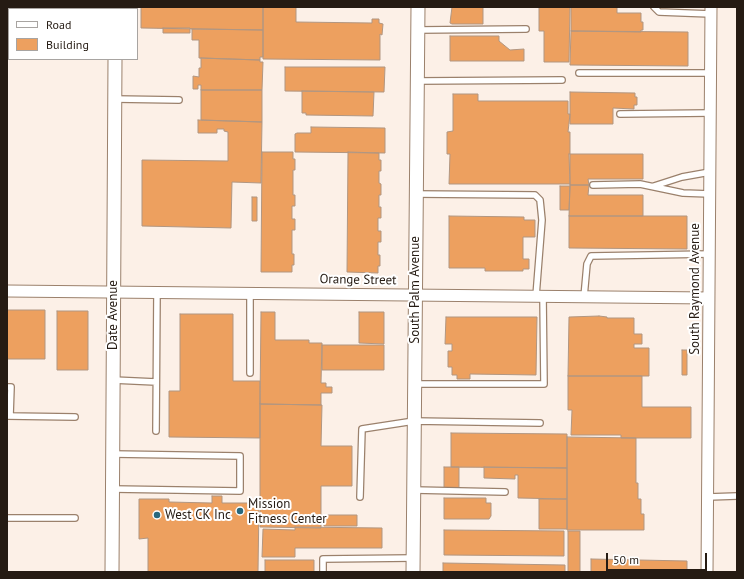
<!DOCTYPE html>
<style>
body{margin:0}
#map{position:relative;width:744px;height:579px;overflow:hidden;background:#fcf0e7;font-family:"PT Sans",sans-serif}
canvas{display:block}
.frame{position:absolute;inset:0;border:8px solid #251b13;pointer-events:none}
.legend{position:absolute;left:8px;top:8px;width:130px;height:52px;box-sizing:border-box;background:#fff;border:1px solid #a8a4a1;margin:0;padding:5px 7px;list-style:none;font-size:12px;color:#251b13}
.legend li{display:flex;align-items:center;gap:8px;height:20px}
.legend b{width:20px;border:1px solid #a8a4a1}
.scale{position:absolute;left:606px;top:553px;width:101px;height:18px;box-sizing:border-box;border:2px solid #251b13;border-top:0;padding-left:5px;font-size:12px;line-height:14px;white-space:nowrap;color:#251b13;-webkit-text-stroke:3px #fff;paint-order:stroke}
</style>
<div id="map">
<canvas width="744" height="579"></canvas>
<div class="frame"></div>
<ul class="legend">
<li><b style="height:5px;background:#fff"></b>Road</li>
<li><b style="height:11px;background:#eda05f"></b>Building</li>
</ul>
<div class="scale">50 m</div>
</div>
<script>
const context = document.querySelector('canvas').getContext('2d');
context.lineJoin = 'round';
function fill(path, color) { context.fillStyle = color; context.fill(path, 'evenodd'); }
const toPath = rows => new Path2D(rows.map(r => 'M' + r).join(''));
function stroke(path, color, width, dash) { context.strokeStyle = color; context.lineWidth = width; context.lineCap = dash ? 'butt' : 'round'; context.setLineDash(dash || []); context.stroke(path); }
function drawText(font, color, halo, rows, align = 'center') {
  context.font = font + ' "PT Sans",sans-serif'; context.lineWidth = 4; context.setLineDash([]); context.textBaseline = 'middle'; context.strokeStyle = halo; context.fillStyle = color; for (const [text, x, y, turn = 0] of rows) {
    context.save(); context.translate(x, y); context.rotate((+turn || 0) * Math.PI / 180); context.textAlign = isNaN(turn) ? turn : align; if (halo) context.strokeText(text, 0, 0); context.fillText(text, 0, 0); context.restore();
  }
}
const building = toPath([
 [141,7,263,7,263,30,141,28,141,7],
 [263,7,296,7,296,22,372,23,372,19,379,19,379,23,383,24,382,35,380,34,380,60,263,59,263,7],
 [452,7,483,7,483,24,452,24,450,23,452,7],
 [539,7,570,7,569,62,544,62,544,31,539,31,539,7],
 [571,7,617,7,617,13,641,13,641,22,643,22,643,30,641,30,641,32,571,31,571,7],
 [163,28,190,28,190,33,163,33,163,28],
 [192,29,263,30,263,57,260,57,260,60,199,58,199,40,192,40,192,29],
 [571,31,688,32,688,66,570,65,571,31],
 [450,36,499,36,499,41,510,50,524,49,524,61,450,61,450,36],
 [201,58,260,60,260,62,263,62,262,90,201,90,201,85,198,85,198,89,193,89,193,76,199,77,199,68,201,68,201,58],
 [285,67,385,67,384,92,285,91,285,67],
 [201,90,262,90,262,122,201,120,201,90],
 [302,91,374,92,373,116,306,115,306,113,302,113,302,91],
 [570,92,635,93,635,97,637,97,637,105,634,105,634,109,613,108,613,124,570,124,570,92],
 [453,94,478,94,478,101,568,101,568,114,570,114,568,132,570,132,570,184,449,184,450,154,447,154,447,132,453,131,453,94],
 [198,120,262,122,261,183,232,182,231,228,142,226,142,160,228,161,228,132,224,131,224,129,217,129,217,133,198,133,198,120],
 [311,127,385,128,385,153,295,152,295,134,297,133,311,133,311,127],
 [262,152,293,152,293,159,295,159,295,170,293,170,293,195,295,195,295,206,292,206,292,219,295,219,295,230,292,230,292,254,294,254,294,265,292,265,292,272,261,272,262,152],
 [348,152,379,153,379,160,381,160,381,171,379,171,379,183,381,184,381,195,379,195,379,207,381,207,381,218,378,218,378,231,381,231,381,242,378,242,378,255,380,255,380,266,378,266,378,273,347,272,348,152],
 [569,154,643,154,643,179,588,179,589,185,570,185,569,154],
 [570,185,589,185,588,195,643,195,643,216,569,216,570,185],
 [560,186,570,186,569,210,560,210,560,186],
 [252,197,257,197,257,221,252,221,252,197],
 [449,216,524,217,524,220,535,220,535,237,523,237,523,259,529,259,529,269,523,269,523,271,485,271,485,268,449,268,449,216],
 [569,216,687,216,687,249,569,248,569,216],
 [7,310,45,310,45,359,7,359,7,310],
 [57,311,88,311,88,370,57,370,57,311],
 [261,312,275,312,275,340,309,340,309,343,322,343,321,383,326,383,326,387,332,387,332,393,321,393,321,405,260,404,261,312],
 [359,312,384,312,384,344,359,343,359,312],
 [180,314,233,314,233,381,260,381,260,438,169,437,169,391,180,391,180,314],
 [599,316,607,317,607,318,634,318,634,334,642,334,642,344,634,344,634,348,649,348,649,376,568,376,569,317,599,316],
 [446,317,537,317,536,375,470,374,470,379,457,379,457,375,452,375,452,367,448,367,448,351,452,351,452,344,445,344,446,317],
 [322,345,384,345,384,370,322,370,322,345],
 [682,350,687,350,687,375,682,375,682,350],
 [568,376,642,376,642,407,691,407,691,438,621,438,621,435,571,435,572,410,568,410,568,376],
 [260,404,322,405,321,446,352,446,352,486,321,486,321,515,357,515,357,526,324,526,324,518,321,518,321,528,260,527,260,404],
 [451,433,567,434,567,468,451,467,451,433],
 [567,437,636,438,636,483,638,483,638,499,641,499,641,514,644,514,644,530,567,530,567,437],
 [444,467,459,467,459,488,444,488,444,467],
 [484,467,567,468,567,499,518,498,518,475,515,475,515,479,484,478,484,467],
 [212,496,222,496,222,503,259,503,258,572,148,572,148,538,139,539,139,499,169,499,169,502,212,503,212,496],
 [444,498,486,498,486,503,491,503,491,516,489,519,444,519,444,498],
 [539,499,567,499,567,529,539,529,539,499],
 [295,527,382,528,382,548,295,548,295,557,262,557,263,529,295,530,295,527],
 [444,530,564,531,564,556,444,555,444,530],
 [568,531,580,531,580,572,568,572,568,531],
 [591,559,687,561,687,572,591,572,591,559],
 [265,560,314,560,314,572,265,572,265,560],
 [443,563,565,565,565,572,443,572,443,563]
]);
fill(building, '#eda05f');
stroke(building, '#b19681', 1);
const service = toPath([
 [654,7,659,12,711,14],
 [418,30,526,29],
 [7,47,9,47],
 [579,73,711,73],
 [418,81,562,80],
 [115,99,179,100],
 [620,114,710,113],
 [593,185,640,184,683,193,710,194],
 [654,186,682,177,710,172],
 [416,194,535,195,540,200,542,220,536,296],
 [250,293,250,373],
 [584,297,587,264,591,256,710,254],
 [113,380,156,382],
 [415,384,544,384,543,296],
 [7,387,11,387,10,416],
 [7,416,75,417],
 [156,431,157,292],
 [113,489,240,491,240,456,113,454],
 [414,490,505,492],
 [360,497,362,429,414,421,540,423],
 [708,497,737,496],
 [7,518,75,518],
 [323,572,323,559,413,558]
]);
const minor = toPath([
 [7,291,709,298],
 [707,572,711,7]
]);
const tertiary = toPath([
 [115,9,115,7],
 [112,572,115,59],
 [413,572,418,7]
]);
stroke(service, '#9b816c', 8);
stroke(minor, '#9b816c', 13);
stroke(tertiary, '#9b816c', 15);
stroke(service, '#fff', 5.5);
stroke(minor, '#fff', 11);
stroke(tertiary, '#fff', 13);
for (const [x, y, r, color] of [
 [240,511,4,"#28687d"],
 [157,515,4,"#28687d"]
]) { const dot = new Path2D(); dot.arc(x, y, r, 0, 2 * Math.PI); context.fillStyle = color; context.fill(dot); stroke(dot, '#fff', 1.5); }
drawText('13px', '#251b13', '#fff', [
 ["Orange Street",358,280,1],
 ["South Raymond Avenue",695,289,-90],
 ["South Palm Avenue",415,290,-90],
 ["Date Avenue",113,315,-90]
]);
drawText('13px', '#251b13', '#fff', [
 ["Mission",248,504],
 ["Fitness Center",248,519],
 ["West CK Inc",165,515]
], 'left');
</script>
